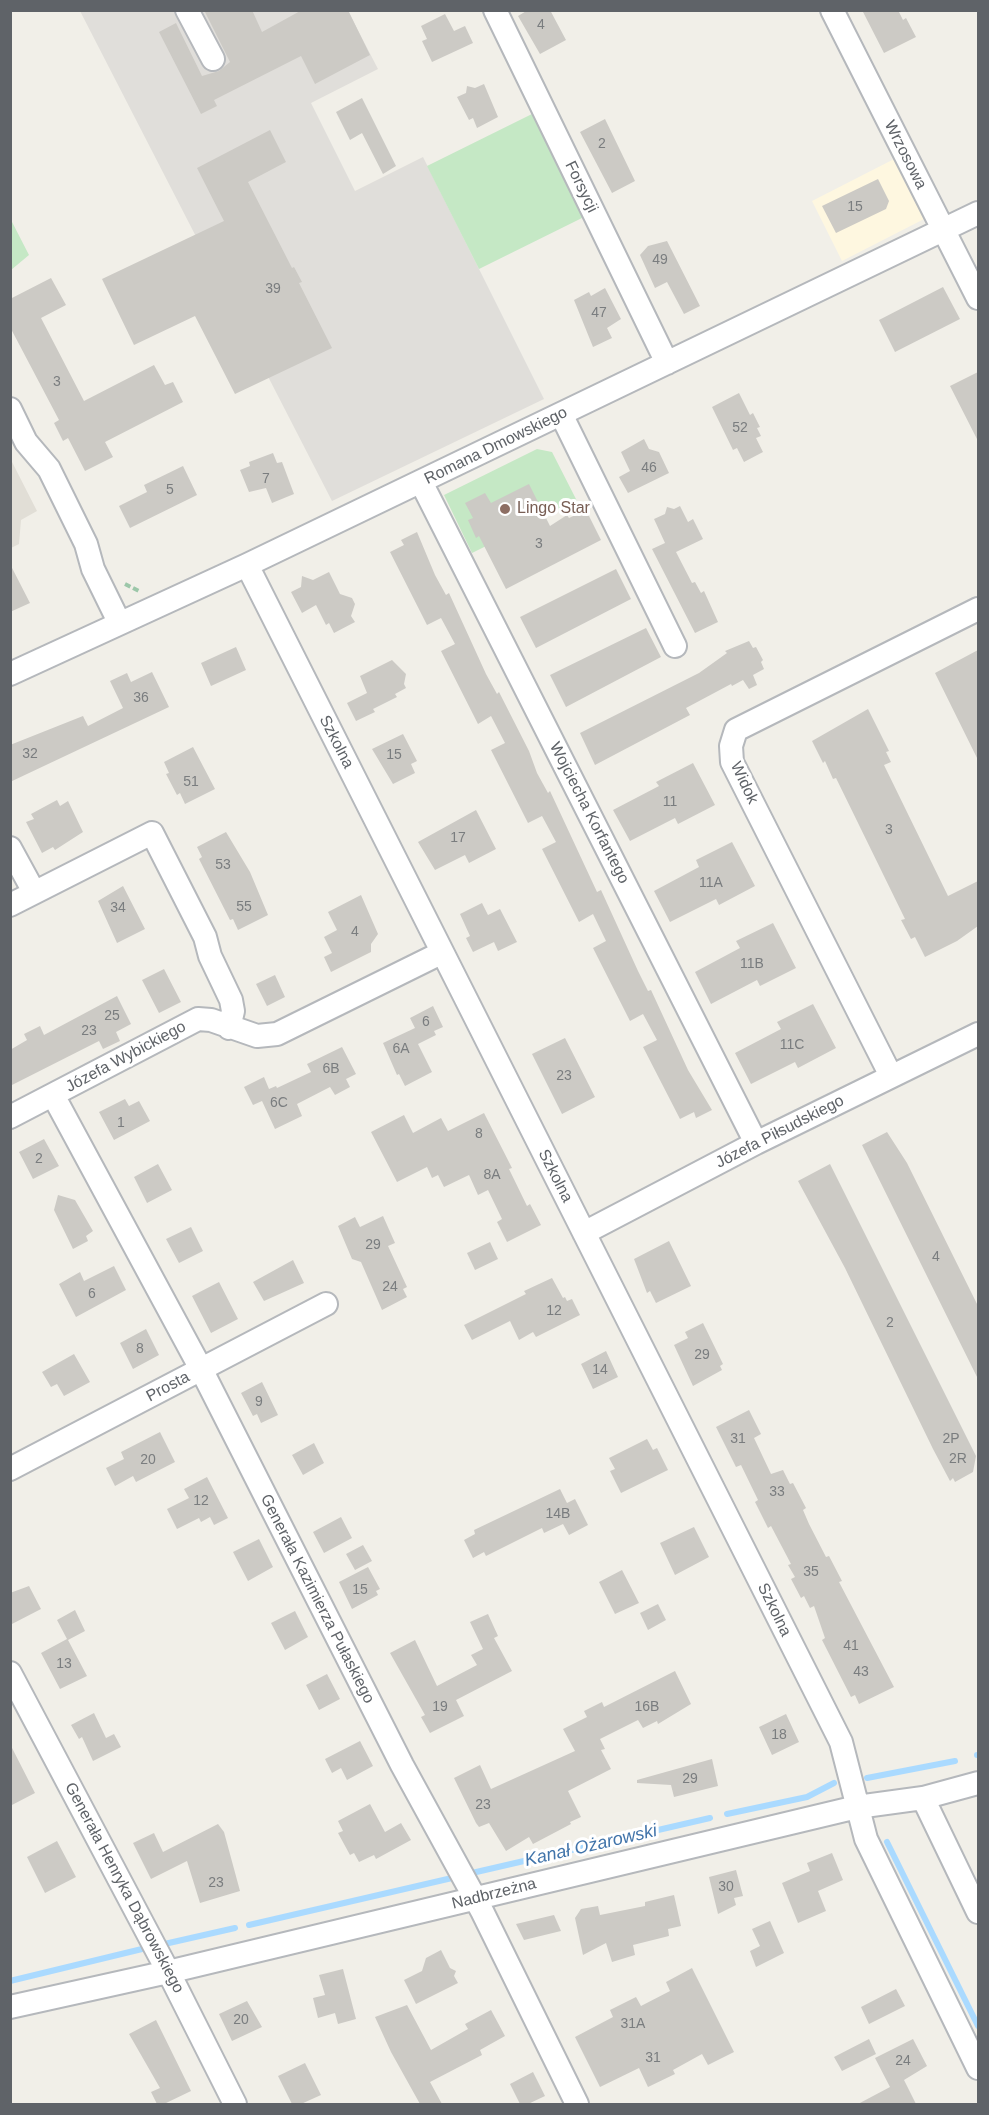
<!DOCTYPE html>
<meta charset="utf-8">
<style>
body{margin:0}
#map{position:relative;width:989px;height:2115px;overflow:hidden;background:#f1efe8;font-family:Helvetica,sans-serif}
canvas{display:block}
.frame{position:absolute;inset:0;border:12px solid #5f6368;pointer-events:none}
</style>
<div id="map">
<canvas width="989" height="2115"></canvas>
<div class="frame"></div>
</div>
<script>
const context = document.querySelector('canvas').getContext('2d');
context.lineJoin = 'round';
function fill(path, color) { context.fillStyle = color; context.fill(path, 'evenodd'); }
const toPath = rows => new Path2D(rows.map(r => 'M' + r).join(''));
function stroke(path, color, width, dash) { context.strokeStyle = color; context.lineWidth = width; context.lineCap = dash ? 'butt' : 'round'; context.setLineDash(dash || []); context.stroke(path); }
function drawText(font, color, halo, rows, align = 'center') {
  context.font = font + ' Helvetica,sans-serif'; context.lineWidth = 6; context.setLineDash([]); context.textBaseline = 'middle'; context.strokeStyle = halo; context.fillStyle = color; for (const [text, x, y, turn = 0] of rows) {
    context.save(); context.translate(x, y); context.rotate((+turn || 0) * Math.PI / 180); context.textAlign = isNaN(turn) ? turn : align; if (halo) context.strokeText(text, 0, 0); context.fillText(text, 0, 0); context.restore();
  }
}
fill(toPath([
 [898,157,928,217,842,261,812,201]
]), '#fef7e0');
fill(toPath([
 [80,11,348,11,378,69,311,103,355,191,423,157,544,399,332,501]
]), '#e0deda');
fill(toPath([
 [11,460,37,511,21,520,19,544,11,548]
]), '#e1ded6');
fill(toPath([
 [532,114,584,217,479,269,427,166],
 [11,220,29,255,11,270],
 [537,449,552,452,577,501,472,553,444,495]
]), '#c5e8c5');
stroke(toPath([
 [977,1755,978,1755],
 [867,1778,955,1761],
 [727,1814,807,1797,834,1783],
 [887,1842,978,2026],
 [472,1873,710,1818],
 [249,1925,452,1878],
 [160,1945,235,1928],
 [10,1981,142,1949]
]), '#aadaff', 6);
fill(toPath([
 [204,10,252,10,262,32,302,10,348,10,370,55,315,84,301,56,214,100,217,106,201,114,159,32,176,23,202,76,219,71,230,62],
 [528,10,550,10,566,40,540,54,518,16],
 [862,10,898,10,903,20,906,18,916,37,884,53],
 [445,14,454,31,465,26,473,43,432,62,422,41,427,39,421,26],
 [484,84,498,117,477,128,473,118,469,120,457,97,466,93,467,86,475,88],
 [362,98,396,166,383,174,362,133,350,140,336,112],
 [605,119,635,181,612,193,580,132],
 [270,130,286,162,248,182,292,268,294,267,302,282,299,283,332,348,235,394,195,316,134,345,102,279,224,221,197,168],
 [878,179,889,201,886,209,836,233,822,206],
 [667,241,700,306,684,314,667,282,655,288,640,255,648,246],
 [51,278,66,305,41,318,84,401,154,365,165,385,173,382,183,402,105,442,113,457,85,471,68,438,63,441,54,423,59,420,10,327,10,299],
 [943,287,960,319,895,352,879,320],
 [605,288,621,319,607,328,612,338,593,347,574,300,589,292,591,296],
 [978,372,978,441,950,386],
 [739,393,750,415,753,413,760,427,757,428,761,436,756,438,763,452,744,462,737,448,733,450,712,407],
 [644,439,649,449,659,452,669,473,628,493,619,477,630,471,621,452],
 [273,453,277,463,282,462,294,494,272,503,266,488,249,492,240,470,250,466,249,462],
 [183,466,197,495,130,528,119,506,147,492,144,485],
 [529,484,550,526,567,515,569,518,586,510,601,540,506,589,479,536,476,538,468,520,473,518,465,503,485,493,491,503],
 [680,506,688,522,693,519,703,539,676,552,692,583,695,582,701,593,704,591,718,622,695,633,652,549,665,543,654,519,665,514,667,507,674,509],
 [417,532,435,575,446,595,449,593,486,674,497,694,499,692,529,751,537,773,548,793,550,791,597,892,601,890,638,971,648,991,651,990,688,1070,712,1110,696,1118,694,1112,680,1119,643,1047,657,1040,643,1014,630,1021,593,948,606,941,593,914,579,922,542,849,556,842,542,816,528,823,491,750,505,743,491,716,478,724,441,651,455,644,441,618,427,625,390,552,404,545,401,540],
 [10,564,30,603,10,612],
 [616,569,631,599,536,648,520,617],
 [329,572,340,594,352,598,355,604,351,616,355,622,334,633,329,623,326,625,316,605,302,613,291,592,301,587,302,576,313,580],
 [646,628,661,657,566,707,550,675],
 [749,641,753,648,756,647,763,660,761,662,764,669,753,675,757,685,749,689,743,680,732,686,731,684,686,708,690,715,595,765,580,733,699,673,727,653,725,651],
 [236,647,246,670,211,686,201,663],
 [978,650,978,760,935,673],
 [392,660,406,674,404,684,406,688,395,694,397,697,373,709,375,712,356,721,347,703,367,693,360,676],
 [152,672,169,707,10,782,10,745,83,716,88,726,123,708,110,681,127,673,131,682],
 [868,709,889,751,886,752,891,762,884,765,948,896,978,881,978,926,957,941,925,957,915,937,911,939,901,920,905,919,836,778,833,779,825,761,823,763,812,741],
 [403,734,417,761,411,764,415,773,393,784,372,749],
 [193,747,215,789,185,804,180,793,177,795,166,774,169,773,164,762],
 [693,763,715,805,678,824,675,818,630,841,613,810,659,786,656,782],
 [57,800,60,806,68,801,83,832,55,850,53,847,42,853,26,822,34,819,31,814],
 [476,810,496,849,469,863,465,855,435,870,418,842],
 [226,832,250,872,268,915,238,930,233,919,230,920,199,859,202,857,197,847],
 [732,842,755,886,719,905,716,899,670,922,654,891,699,867,696,860],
 [123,886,145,929,117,943,98,901],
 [361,895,378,934,371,944,371,952,331,972,324,957,332,953,324,937,337,930,328,912],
 [482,903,488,915,500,909,517,942,498,951,494,942,473,952,466,938,470,936,460,914],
 [773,923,796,968,760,986,757,980,711,1004,695,972,740,948,736,941],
 [164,969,181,1002,159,1013,142,980],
 [275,975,285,997,267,1006,256,984],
 [117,996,131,1024,116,1032,120,1041,103,1049,99,1041,10,1086,10,1050,27,1040,24,1034,40,1026,44,1035],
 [813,1004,836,1048,798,1068,795,1062,751,1084,735,1053,781,1029,777,1022],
 [433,1006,443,1027,434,1031,436,1035,418,1044,432,1072,405,1086,399,1074,397,1075,383,1043,415,1028,410,1018],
 [565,1038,595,1097,562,1114,532,1054],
 [342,1047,356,1074,346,1079,350,1087,335,1095,330,1087,297,1104,302,1116,275,1129,262,1101,253,1105,244,1087,264,1077,269,1089,276,1086,277,1088,311,1072,307,1064],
 [125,1099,129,1106,139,1101,150,1121,114,1140,99,1112],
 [484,1113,512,1168,509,1169,527,1206,530,1204,541,1225,507,1242,497,1222,502,1219,488,1190,478,1195,469,1175,444,1187,438,1175,432,1178,427,1167,397,1182,371,1132,404,1115,413,1133,441,1118,448,1131],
 [887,1132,907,1163,978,1306,978,1379,862,1145],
 [44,1139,59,1166,33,1179,19,1152],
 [158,1164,172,1190,147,1203,134,1177],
 [830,1164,976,1456,973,1472,955,1482,953,1478,950,1481,933,1449,845,1268,798,1181],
 [58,1195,75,1200,93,1231,86,1236,88,1241,73,1249,54,1210],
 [383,1216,395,1243,388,1246,407,1287,403,1289,407,1297,382,1310,361,1262,352,1259,338,1226,355,1217,360,1227],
 [191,1227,203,1251,179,1263,166,1239],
 [669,1241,691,1286,656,1303,650,1291,647,1293,634,1259],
 [490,1242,498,1259,475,1270,467,1253],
 [293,1260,304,1283,264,1301,253,1282],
 [114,1266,126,1290,76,1317,59,1284,80,1272,84,1281],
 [552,1278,563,1298,565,1297,567,1301,572,1299,580,1315,536,1337,533,1332,519,1340,510,1321,472,1340,464,1325,526,1294,524,1291],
 [219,1282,238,1319,211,1333,192,1296],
 [703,1323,723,1364,720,1366,722,1370,693,1386,674,1345,688,1338,685,1332],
 [146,1329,159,1355,133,1369,120,1343],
 [606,1351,618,1377,593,1389,581,1364],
 [74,1354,90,1382,64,1396,57,1384,51,1387,42,1372],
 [262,1382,278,1415,261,1423,257,1414,253,1416,241,1393],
 [749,1410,761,1434,754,1438,771,1474,783,1470,790,1484,793,1483,806,1508,803,1510,809,1524,826,1557,829,1556,842,1581,839,1582,894,1687,859,1704,855,1695,851,1697,822,1640,825,1638,814,1606,810,1608,804,1596,801,1598,791,1579,795,1577,788,1565,791,1564,771,1526,768,1528,755,1502,758,1500,741,1465,736,1467,716,1427],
 [160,1432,175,1462,136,1482,133,1476,115,1486,106,1468,124,1459,121,1452],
 [647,1439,653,1450,657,1448,668,1470,621,1493,610,1471,615,1469,609,1458],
 [314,1443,324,1463,303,1475,292,1455],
 [207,1477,228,1518,214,1525,210,1517,201,1522,199,1518,177,1529,167,1509,189,1498,184,1489],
 [560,1489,567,1503,575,1499,588,1525,569,1535,563,1524,544,1533,542,1528,486,1556,484,1552,473,1558,464,1540,475,1534,474,1530],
 [341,1517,352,1538,324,1553,313,1532],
 [694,1527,709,1557,675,1575,660,1543],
 [259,1539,273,1567,248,1581,233,1552],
 [363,1545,372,1561,355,1570,346,1554],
 [368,1567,380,1589,376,1591,378,1595,352,1609,339,1582],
 [622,1570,639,1603,615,1614,599,1582],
 [29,1586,41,1609,10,1625,10,1593],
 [658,1604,666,1620,648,1630,640,1613],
 [75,1610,85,1631,68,1640,87,1676,60,1689,41,1653,67,1639,57,1620],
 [295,1611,308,1637,285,1650,271,1623],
 [488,1614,498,1636,494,1638,512,1671,456,1700,464,1716,430,1733,421,1717,425,1715,390,1653,415,1640,437,1686,477,1665,471,1655,483,1649,470,1622],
 [675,1671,691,1704,658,1724,657,1721,643,1728,638,1720,600,1739,605,1749,601,1750,611,1769,568,1791,581,1817,570,1822,571,1824,533,1844,529,1837,506,1851,489,1823,479,1827,476,1823,454,1778,480,1765,491,1789,575,1751,563,1729,587,1717,584,1711,602,1702,604,1707],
 [327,1674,340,1699,319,1710,306,1685],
 [94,1713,106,1738,114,1734,121,1747,93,1761,82,1737,79,1739,71,1725],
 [786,1714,799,1742,772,1755,759,1727],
 [360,1741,373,1766,347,1780,341,1768,332,1773,325,1759],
 [10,1744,35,1793,10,1806],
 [712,1759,718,1786,674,1797,671,1785,637,1783,637,1780],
 [370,1804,385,1832,401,1823,411,1840,376,1859,374,1855,359,1862,354,1853,350,1855,338,1833,343,1831,338,1821],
 [218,1824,224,1832,240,1891,200,1903,187,1861,151,1879,133,1843,154,1833,163,1852],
 [57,1841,76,1877,45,1893,27,1857],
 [832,1853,843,1880,818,1891,826,1911,798,1923,782,1883,810,1871,807,1863],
 [736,1870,743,1896,734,1898,736,1905,718,1914,709,1877],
 [674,1895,681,1926,668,1929,669,1936,633,1945,635,1955,612,1962,606,1943,583,1955,575,1918,581,1909,598,1906,600,1915,645,1906,645,1902],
 [554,1915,561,1931,524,1940,516,1924],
 [770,1921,784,1953,756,1967,750,1951,760,1946,752,1929],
 [441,1950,450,1968,456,1971,454,1976,458,1983,416,2004,404,1980,422,1971,426,1958],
 [692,1968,734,2052,708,2065,702,2054,673,2070,675,2074,648,2087,639,2068,600,2087,575,2037,613,2017,610,2010,636,1997,641,2006,670,1991,666,1982],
 [343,1969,356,2019,338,2024,335,2013,318,2018,313,1998,325,1995,319,1975],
 [896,1989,905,2006,869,2024,861,2007],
 [247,2001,262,2027,232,2041,219,2014],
 [407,2005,431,2050,468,2029,465,2024,491,2010,505,2036,480,2050,482,2055,430,2082,442,2104,420,2104,391,2052,375,2017],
 [156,2020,191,2091,164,2104,157,2104,151,2092,160,2088,129,2034],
 [869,2039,876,2054,842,2071,834,2057],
 [913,2039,927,2066,904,2080,916,2104,858,2104,890,2087,875,2058],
 [305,2063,321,2095,301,2104,292,2104,278,2076],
 [533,2072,545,2096,528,2104,520,2104,510,2084]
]), '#cccac5');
const minor = toPath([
 [187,10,213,59],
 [495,10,667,363],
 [832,10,978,298],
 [10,409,26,442,49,469,86,544,93,569,119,622],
 [561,414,675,646],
 [421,482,756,1143],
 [247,565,841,1742,866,1839,978,2068],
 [10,674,247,565,978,213],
 [10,848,34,892],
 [10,905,152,833,205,937,210,956,231,1000,233,1011,229,1028],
 [891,1076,732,762,731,746,736,730,978,609],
 [53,1095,201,1369,402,1765,482,1911,577,2104],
 [10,1117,198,1019,211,1020,257,1036,277,1034,441,953],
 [584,1233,756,1143,978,1034],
 [10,1469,326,1304],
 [10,1673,173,1981,235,2104],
 [923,1798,978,1912],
 [10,2007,168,1972,857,1807,923,1798,978,1783]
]);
stroke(minor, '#b5b8bc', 26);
stroke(toPath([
 [125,584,139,591]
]), '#9cc7a9', 4, [6, 3]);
stroke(minor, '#fff', 22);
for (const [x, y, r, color] of [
 [505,509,6,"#8d6e63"]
]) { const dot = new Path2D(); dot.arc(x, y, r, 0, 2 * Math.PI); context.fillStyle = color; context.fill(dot); stroke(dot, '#fff', 2); }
drawText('14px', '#7a7d7f', null, [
 ["4",541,25],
 ["2",602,144],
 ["15",855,207],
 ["49",660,260],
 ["39",273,289],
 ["47",599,313],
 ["3",57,382],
 ["52",740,428],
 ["46",649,468],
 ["7",266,479],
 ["5",170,490],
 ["3",539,544],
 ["36",141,698],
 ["32",30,754],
 ["15",394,755],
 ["51",191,782],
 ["11",670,802],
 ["3",889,830],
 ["17",458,838],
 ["53",223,865],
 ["11A",711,883],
 ["55",244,907],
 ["34",118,908],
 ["4",355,932],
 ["11B",752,964],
 ["25",112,1016],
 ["6",426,1022],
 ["23",89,1031],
 ["11C",792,1045],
 ["6A",401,1049],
 ["6B",331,1069],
 ["23",564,1076],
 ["6C",279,1103],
 ["1",121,1123],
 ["8",479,1134],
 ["2",39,1159],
 ["8A",492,1175],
 ["29",373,1245],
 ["4",936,1257],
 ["24",390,1287],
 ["6",92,1294],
 ["12",554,1311],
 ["2",890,1323],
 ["8",140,1349],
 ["29",702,1355],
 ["14",600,1370],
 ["9",259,1402],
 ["31",738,1439],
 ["2P",951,1439],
 ["2R",958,1459],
 ["20",148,1460],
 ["33",777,1492],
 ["12",201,1501],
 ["14B",558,1514],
 ["35",811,1572],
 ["15",360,1590],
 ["41",851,1646],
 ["13",64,1664],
 ["43",861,1672],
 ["19",440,1707],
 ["16B",647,1707],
 ["18",779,1735],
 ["29",690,1779],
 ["23",483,1805],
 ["23",216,1883],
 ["30",726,1887],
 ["20",241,2020],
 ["31A",633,2024],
 ["31",653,2058],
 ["24",903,2061]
]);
drawText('16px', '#5f6368', '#fff', [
 ["Wrzosowa",905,155,63],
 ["Forsycji",581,187,64],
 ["Romana Dmowskiego",496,446,-26],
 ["Szkolna",336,742,63],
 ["Widok",744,783,65],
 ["Wojciecha Korfantego",589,813,63],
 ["Józefa Wybickiego",126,1057,-28],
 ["Józefa Piłsudskiego",780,1132,-27],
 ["Szkolna",555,1176,63],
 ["Prosta",168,1387,-28],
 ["Generała Kazimierza Pułaskiego",317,1599,63],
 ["Szkolna",774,1610,64],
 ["Generała Henryka Dąbrowskiego",124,1888,62],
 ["Nadbrzeżna",494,1894,-14]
]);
drawText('16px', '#785e54', '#fff', [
 ["Lingo Star",517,509]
], 'left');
drawText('italic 18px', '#4174aa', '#fff', [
 ["Kanał Ożarowski",591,1846,-13]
]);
</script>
